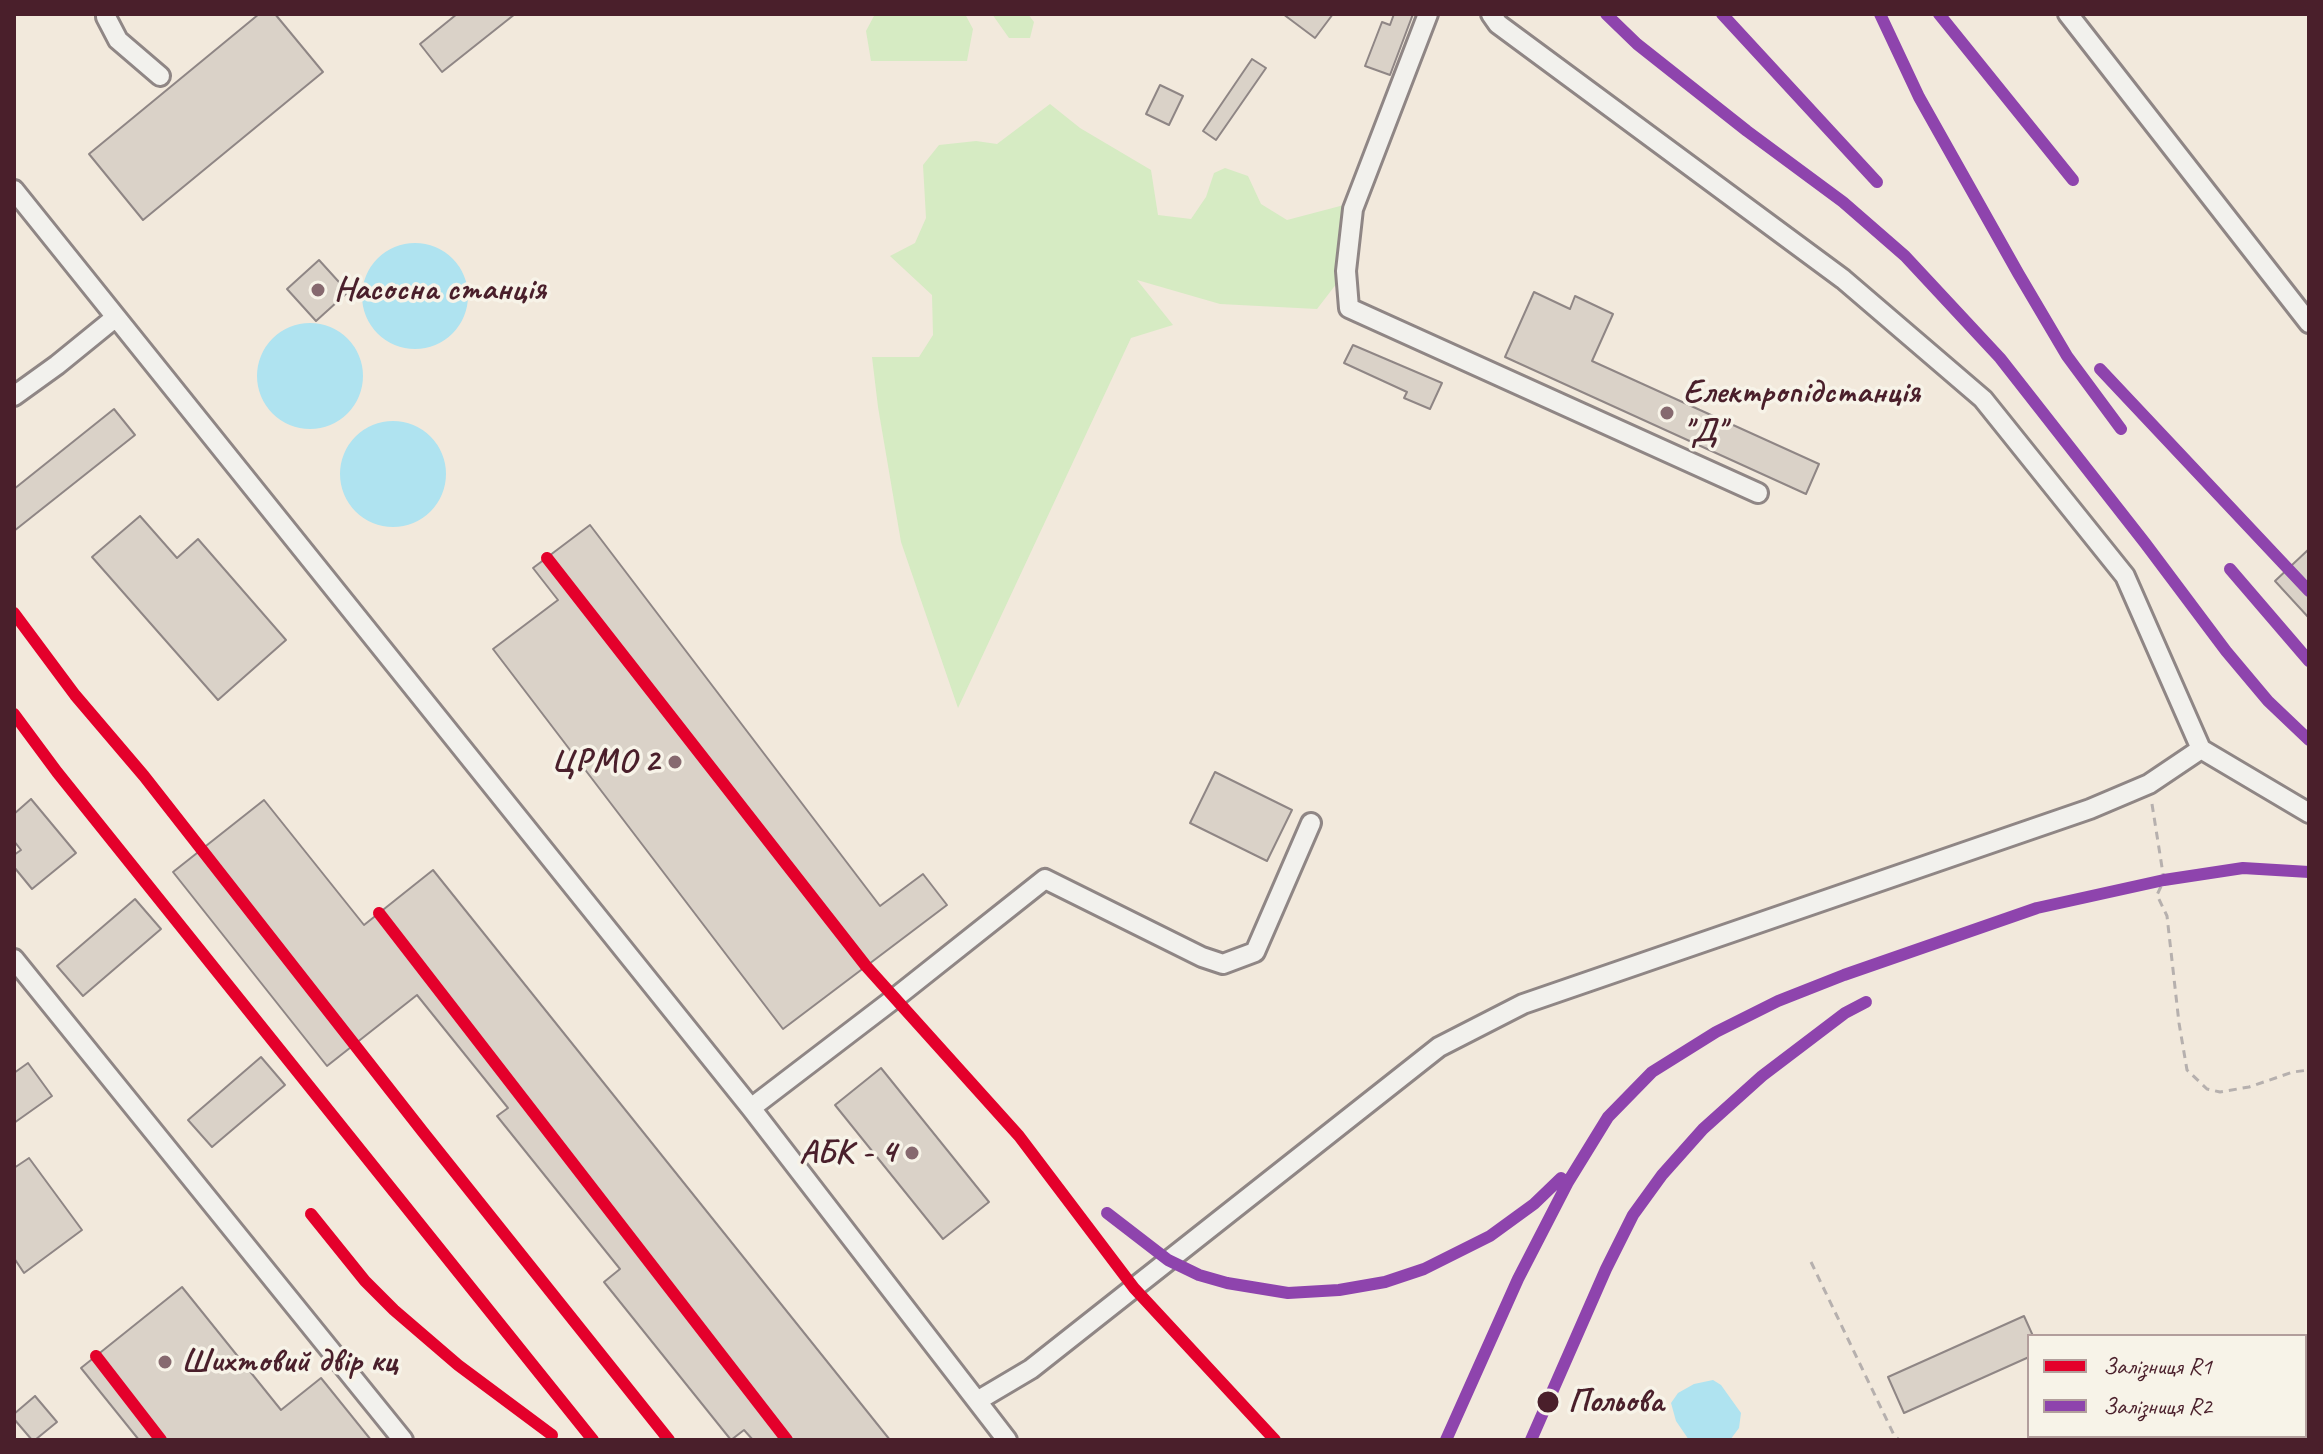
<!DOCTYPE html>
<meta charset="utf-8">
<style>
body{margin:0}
#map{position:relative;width:2323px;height:1454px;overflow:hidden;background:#f4f2ec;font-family:Caveat,sans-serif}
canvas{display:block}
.frame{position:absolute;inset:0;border:16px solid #4a1f2b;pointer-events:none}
.legend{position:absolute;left:2027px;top:1334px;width:280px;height:104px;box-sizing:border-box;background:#f7f3e8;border:2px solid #b29e9c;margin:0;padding:10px 14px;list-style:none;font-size:24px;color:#4a1f2b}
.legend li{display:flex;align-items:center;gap:16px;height:40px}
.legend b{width:40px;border:2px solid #b29e9c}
</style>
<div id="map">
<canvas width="2323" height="1454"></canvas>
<div class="frame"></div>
<ul class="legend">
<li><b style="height:10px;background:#e4002b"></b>Залізниця R1</li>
<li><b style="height:10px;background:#8e44ad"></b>Залізниця R2</li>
</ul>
</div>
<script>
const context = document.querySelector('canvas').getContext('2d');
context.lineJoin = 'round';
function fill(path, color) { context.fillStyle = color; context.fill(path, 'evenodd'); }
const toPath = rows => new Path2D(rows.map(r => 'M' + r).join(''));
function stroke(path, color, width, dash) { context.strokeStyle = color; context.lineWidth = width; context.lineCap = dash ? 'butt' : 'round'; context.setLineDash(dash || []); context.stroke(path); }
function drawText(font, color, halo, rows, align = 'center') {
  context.font = font + ' Caveat,sans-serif'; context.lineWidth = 7; context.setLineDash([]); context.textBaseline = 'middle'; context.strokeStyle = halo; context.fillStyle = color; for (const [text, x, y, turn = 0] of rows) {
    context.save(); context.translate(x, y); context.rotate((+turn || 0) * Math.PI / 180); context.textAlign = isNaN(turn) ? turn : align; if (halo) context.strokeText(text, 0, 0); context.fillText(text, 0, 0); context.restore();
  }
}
fill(toPath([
 [14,14,2309,14,2309,1440,14,1440],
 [2029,1336,2305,1336,2305,1436,2029,1436]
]), '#f2e9dc');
fill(toPath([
 [875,14,965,14,973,29,967,61,871,61,866,31],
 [992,14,1028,14,1034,22,1030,38,1009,38],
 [1050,104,1080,128,1151,170,1158,215,1191,219,1206,197,1214,173,1225,168,1248,176,1261,204,1287,220,1344,205,1337,283,1317,309,1220,304,1137,280,1173,325,1131,338,958,708,901,542,878,407,872,357,919,357,933,335,932,295,890,256,915,243,926,218,923,165,939,145,976,141,997,144]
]), '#d6ebc3');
fill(toPath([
 '362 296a53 53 0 1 1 106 0a53 53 0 1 1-106 0Z',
 '257 376a53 53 0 1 1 106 0a53 53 0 1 1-106 0Z',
 '340 474a53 53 0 1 1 106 0a53 53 0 1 1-106 0Z',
 [1713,1380,1721,1385,1741,1413,1739,1428,1730,1440,1689,1440,1676,1421,1671,1403,1678,1393,1694,1384]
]), '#afe3f0');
const building = toPath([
 [259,14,275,14,323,72,143,220,89,154,259,14],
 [457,14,515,14,442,72,420,44,457,14],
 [1283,14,1333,14,1315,38,1283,14],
 [1394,14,1413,14,1390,75,1365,66,1382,22,1390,25,1394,14],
 [1252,59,1266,68,1216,140,1203,131,1252,59],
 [1160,85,1183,96,1169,125,1146,114,1160,85],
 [319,260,348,292,316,321,287,289,319,260],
 [1534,292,1570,309,1575,296,1613,314,1592,361,1819,464,1806,494,1505,357,1534,292],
 [1353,345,1442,383,1430,409,1404,398,1407,392,1344,363,1353,345],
 [114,409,135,435,14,531,14,489,114,409],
 [140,516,177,558,198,539,286,640,218,700,92,557,140,516],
 [590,525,880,906,923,874,947,905,783,1029,493,649,558,600,533,568,590,525],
 [2309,549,2309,618,2275,581,2309,549],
 [1215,772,1292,810,1267,861,1190,823,1215,772],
 [31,799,76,853,32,889,14,867,14,855,21,850,14,841,14,814,31,799],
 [264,800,364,925,433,870,890,1440,753,1440,744,1430,731,1440,604,1282,620,1269,497,1116,508,1108,417,995,327,1066,173,872,264,800],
 [135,899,161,929,83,996,57,966,135,899],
 [261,1057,285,1085,212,1147,188,1120,261,1057],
 [28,1063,52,1096,14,1123,14,1073,28,1063],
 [881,1068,989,1202,943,1239,835,1105,881,1068],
 [29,1158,82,1230,24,1273,14,1258,14,1168,29,1158],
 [182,1287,281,1410,321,1378,371,1440,139,1440,81,1368,182,1287],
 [2024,1316,2033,1336,2029,1336,2029,1357,1904,1413,1888,1377,2024,1316],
 [35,1396,57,1422,35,1440,32,1440,14,1419,14,1414,35,1396]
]);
fill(building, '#dad2c8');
stroke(building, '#8f8685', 2);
const minor = toPath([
 [106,14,106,17,118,40,160,76],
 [1428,14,1353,209,1346,271,1349,308,1758,493],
 [1491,14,1498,24,1843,279,1983,399,2125,576,2201,749],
 [2068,14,2309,323],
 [14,190,751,1108,1007,1440],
 [14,396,57,365,116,317],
 [14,959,403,1440],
 [751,1108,895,998,1045,879,1202,957,1223,964,1255,952,1311,823],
 [977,1401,1031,1369,1439,1047,1523,1004,2090,809,2149,784,2201,749,2309,813]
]);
stroke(minor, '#8f8685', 24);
stroke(toPath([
 [2152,804,2164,880,2157,895,2167,916,2179,1023,2187,1070,2207,1089,2220,1092,2249,1087,2293,1072,2309,1070],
 [1811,1262,1894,1435,1899,1440]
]), '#b6b0ae', 3, [8, 6]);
stroke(minor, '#f2f1ed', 18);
stroke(toPath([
 [547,558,866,966,1019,1136,1134,1288,1275,1440],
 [14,613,75,695,144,776,423,1132,669,1440],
 [14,714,57,772,593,1440],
 [379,913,787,1440],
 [311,1214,365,1281,394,1310,458,1365,552,1435],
 [96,1356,161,1440]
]), '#e4002b', 12);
stroke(toPath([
 [1606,14,1637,44,1747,131,1843,202,1905,256,2000,358,2145,543,2226,651,2268,701,2309,740],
 [1722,14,1877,182],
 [1880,14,1919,97,2018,273,2067,356,2121,429],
 [1939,14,2073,180],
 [2100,369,2309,591],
 [2230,569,2309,661],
 [1107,1213,1168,1260,1199,1275,1227,1283,1288,1293,1339,1290,1385,1282,1424,1269,1490,1236,1534,1204,1561,1178],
 [1446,1440,1518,1279,1568,1182,1608,1117,1652,1072,1716,1032,1778,1001,1844,975,2037,908,2164,880,2243,868,2309,872],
 [1531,1440,1606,1269,1633,1215,1662,1175,1703,1129,1762,1076,1845,1013,1866,1002]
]), '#8e44ad', 12);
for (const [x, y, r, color] of [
 [318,290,8,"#86696f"],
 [1667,413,8,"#86696f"],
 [675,762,8,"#86696f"],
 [912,1153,8,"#86696f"],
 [165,1362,8,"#86696f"],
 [1548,1402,12,"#4a1f2b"]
]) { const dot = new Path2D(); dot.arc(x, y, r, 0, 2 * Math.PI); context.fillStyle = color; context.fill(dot); stroke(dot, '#f7f3e8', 3); }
drawText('bold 34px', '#4a1f2b', '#f7f3e8', [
 ["Насосна станція",334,290],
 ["Електропідстанція",1683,393],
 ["\"Д\"",1683,432],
 ["ЦРМО 2",659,762,"right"],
 ["АБК - 4",896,1153,"right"],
 ["Шихтовий двір кц",181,1362]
], 'left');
drawText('bold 34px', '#4a1f2b', '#f7f3e8', [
 ["Польова",1568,1402]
], 'left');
</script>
